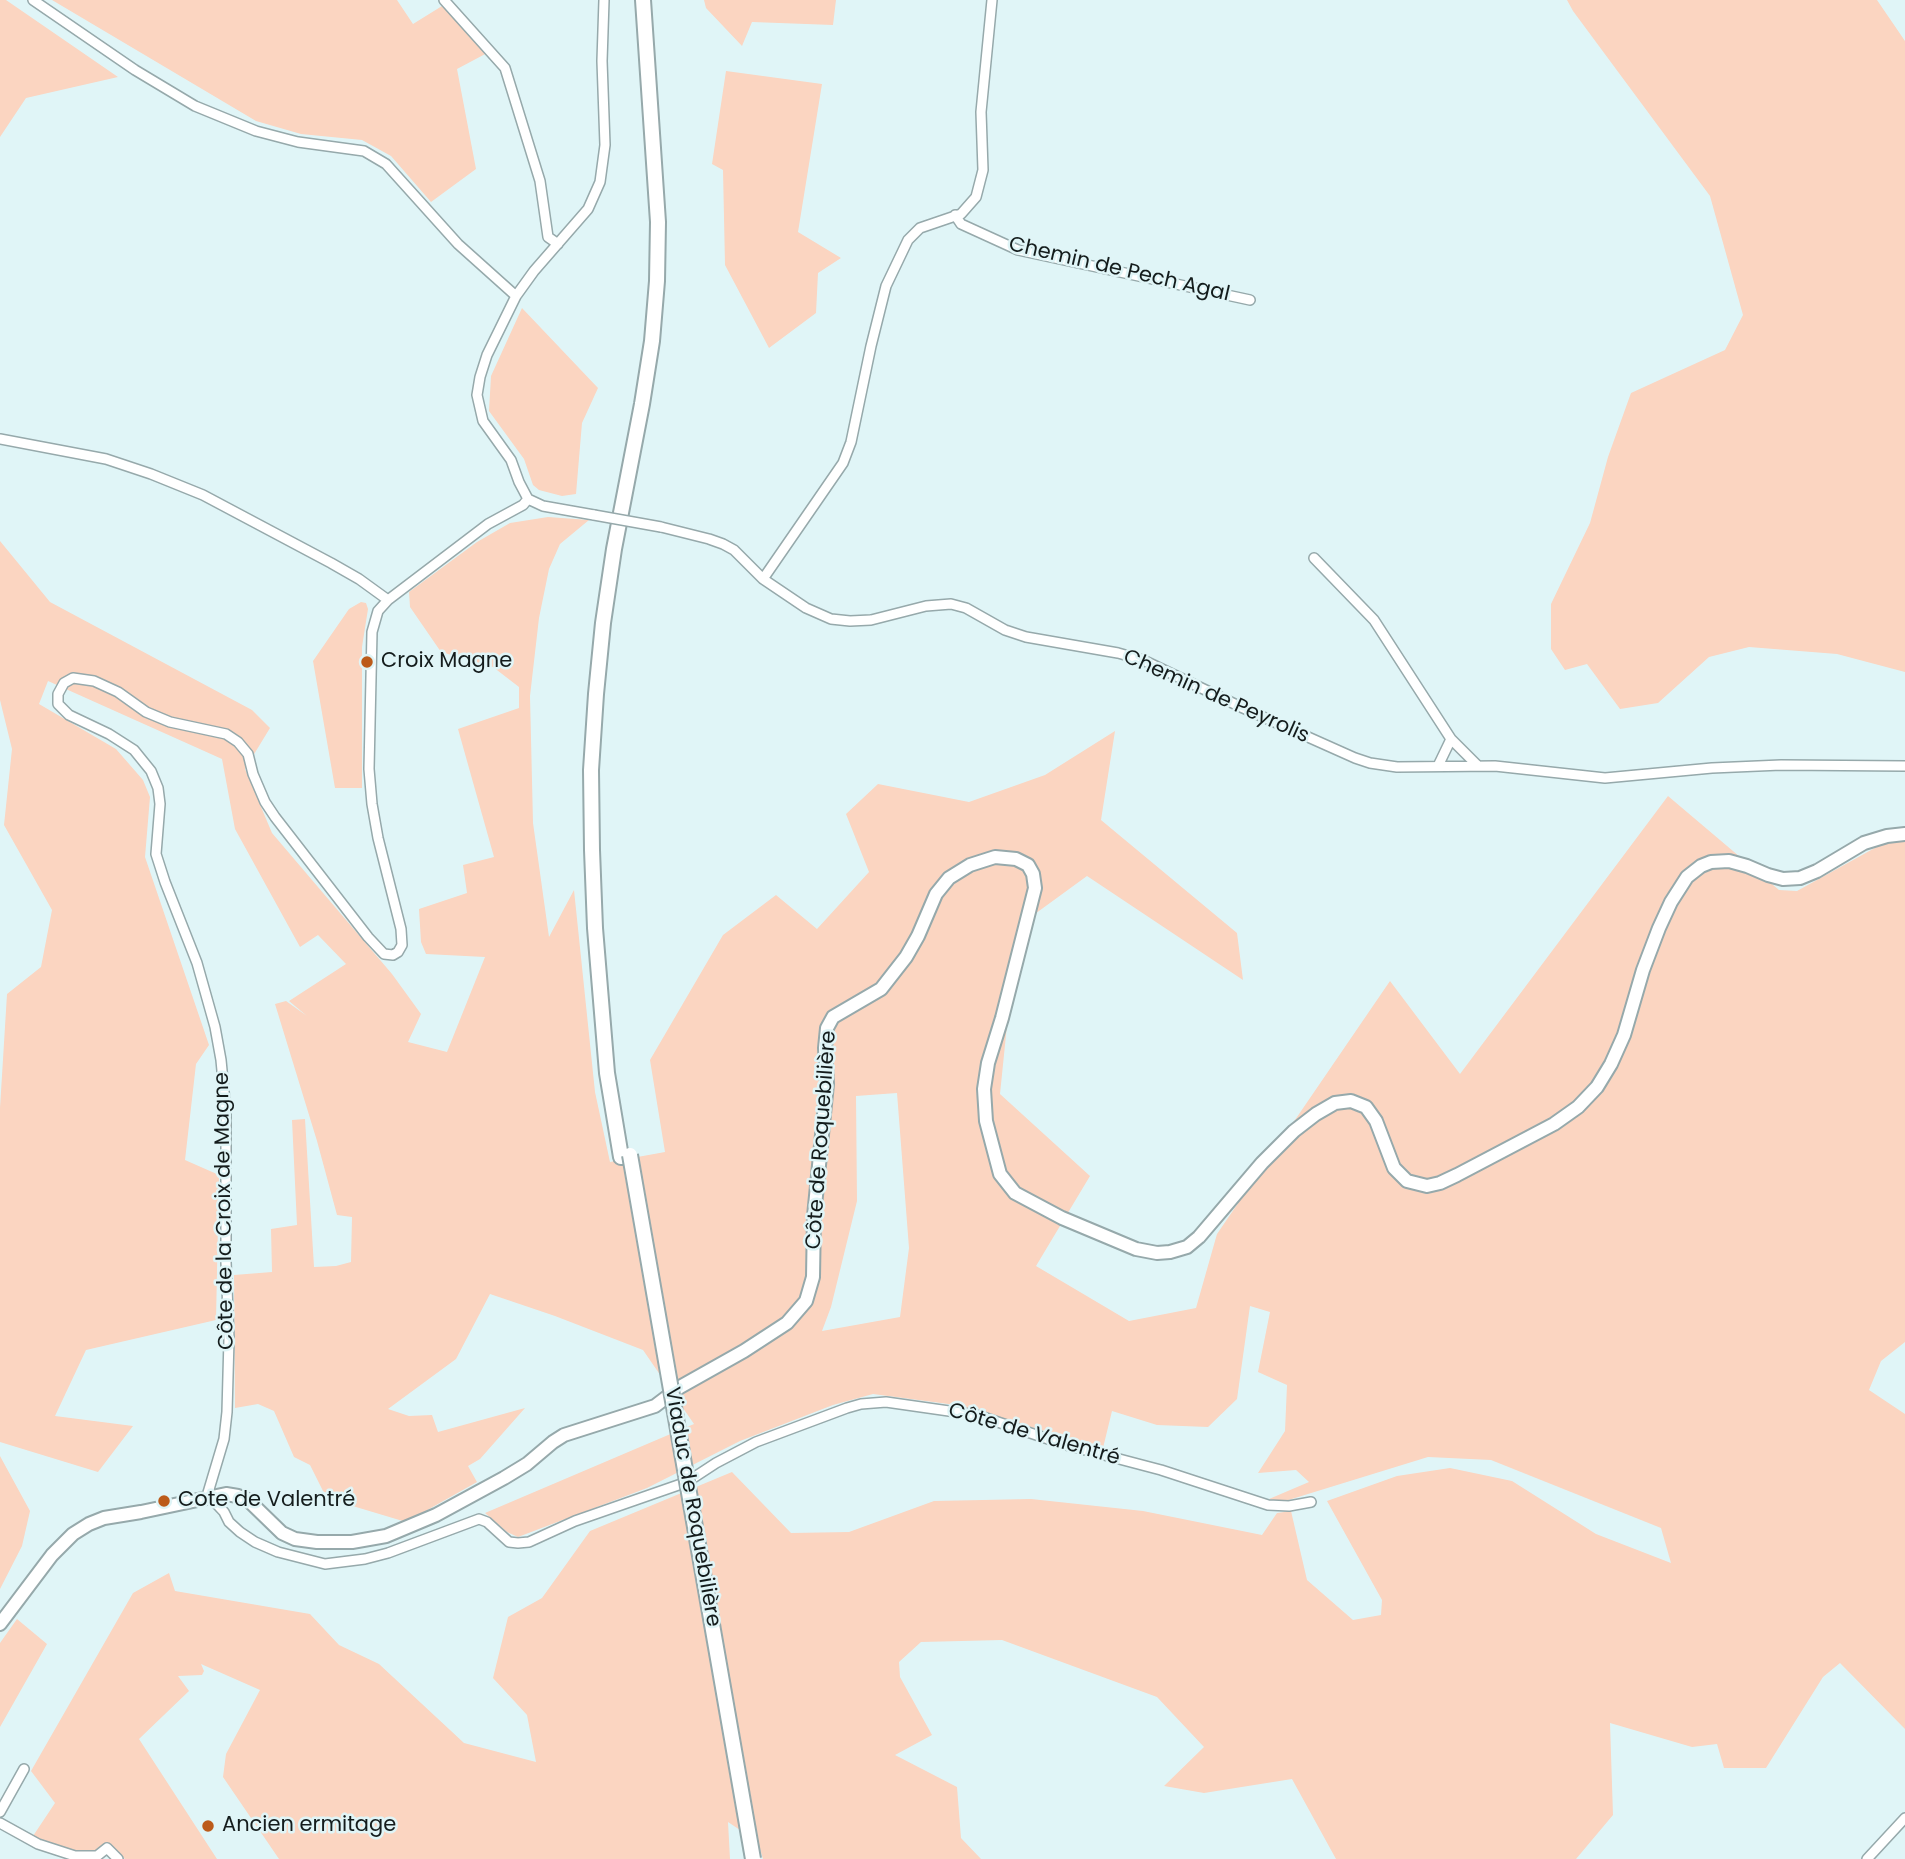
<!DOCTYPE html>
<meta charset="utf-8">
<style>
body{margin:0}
canvas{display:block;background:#e0f5f7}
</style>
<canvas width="1905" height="1859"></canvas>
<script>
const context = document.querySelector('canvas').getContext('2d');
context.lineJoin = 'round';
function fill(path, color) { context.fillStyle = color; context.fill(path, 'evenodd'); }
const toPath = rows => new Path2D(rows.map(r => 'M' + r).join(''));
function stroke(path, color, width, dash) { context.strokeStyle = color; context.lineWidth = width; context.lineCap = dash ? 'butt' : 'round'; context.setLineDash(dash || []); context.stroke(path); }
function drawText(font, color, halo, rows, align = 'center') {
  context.font = font + ' Poppins,sans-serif'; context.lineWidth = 5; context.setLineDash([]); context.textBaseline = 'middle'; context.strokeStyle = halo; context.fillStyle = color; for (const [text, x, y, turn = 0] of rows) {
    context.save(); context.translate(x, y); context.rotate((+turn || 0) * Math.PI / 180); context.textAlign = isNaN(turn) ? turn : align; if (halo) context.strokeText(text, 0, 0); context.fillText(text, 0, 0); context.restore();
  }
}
fill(toPath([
 [0,0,6,0,118,77,26,98,0,137],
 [52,0,397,0,413,24,442,6,489,52,457,69,476,169,431,202,391,156,362,140,301,134,256,121],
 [704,0,836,0,833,25,752,22,742,46,706,8],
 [1567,0,1877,0,1905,41,1905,672,1837,654,1749,647,1709,657,1658,703,1620,709,1587,664,1565,670,1551,649,1551,604,1590,523,1608,457,1631,393,1725,350,1743,315,1710,196,1573,11],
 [726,71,822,84,798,232,841,258,818,273,816,313,769,348,725,265,723,170,712,164],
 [522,308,598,388,582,423,576,494,562,496,539,490,533,485,524,459,489,411,491,376],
 [548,517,589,520,560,544,549,569,539,618,530,696,533,823,549,937,574,890,595,1092,610,1162,665,1152,650,1060,723,935,776,895,817,929,869,872,846,814,878,784,969,802,1045,775,1115,731,1101,820,1237,933,1243,980,1087,876,1017,927,1000,1094,1090,1176,1036,1266,1129,1321,1196,1308,1217,1234,1390,981,1460,1074,1668,796,1779,890,1797,891,1882,844,1905,840,1905,1342,1881,1361,1869,1390,1905,1414,1905,1729,1840,1663,1823,1677,1766,1768,1724,1768,1717,1744,1692,1747,1610,1723,1613,1815,1576,1859,1336,1859,1292,1779,1204,1793,1164,1786,1204,1747,1157,1697,1002,1640,921,1642,899,1662,900,1677,932,1735,895,1755,957,1787,961,1838,981,1859,763,1859,758,1842,728,1822,730,1859,279,1859,223,1777,226,1754,260,1690,201,1664,204,1671,202,1675,178,1676,189,1691,139,1739,217,1859,125,1859,111,1845,97,1851,75,1852,33,1836,55,1803,31,1771,133,1593,169,1573,175,1591,310,1614,339,1645,379,1664,464,1743,536,1762,527,1715,493,1678,508,1617,542,1598,590,1531,732,1472,791,1533,849,1532,934,1501,1031,1499,1143,1511,1262,1535,1277,1513,1291,1511,1307,1580,1353,1620,1381,1615,1382,1600,1327,1501,1397,1476,1450,1468,1512,1481,1596,1534,1671,1563,1661,1528,1491,1460,1428,1457,1282,1502,1269,1499,1309,1482,1296,1470,1258,1473,1285,1431,1287,1385,1258,1372,1270,1312,1250,1306,1237,1399,1208,1427,1157,1425,1112,1411,1103,1448,956,1405,873,1394,833,1405,740,1441,647,1488,518,1537,507,1532,485,1513,694,1424,643,1350,555,1316,490,1294,456,1359,388,1409,409,1416,432,1415,438,1432,525,1408,480,1459,468,1466,477,1482,406,1522,336,1501,323,1491,310,1465,294,1457,274,1411,258,1404,235,1408,234,1275,272,1272,271,1229,297,1225,292,1120,305,1119,314,1267,336,1266,351,1262,352,1217,337,1215,317,1141,275,1004,286,1001,307,1016,289,1001,346,964,318,935,300,947,235,829,222,759,48,681,39,704,116,749,143,780,150,797,145,857,209,1045,196,1064,185,1160,219,1175,216,1320,86,1350,55,1416,133,1426,98,1472,0,1442,0,1108,7,994,41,967,52,910,4,825,12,749,0,700,0,541,50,602,252,710,270,728,245,769,272,833,392,974,421,1014,408,1042,447,1052,485,957,426,954,421,942,419,909,467,893,463,865,494,857,458,729,519,708,519,687,493,667,441,652,410,607,409,592,477,542,510,523],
 [897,1093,909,1248,900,1317,822,1331,831,1307,857,1201,856,1096],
 [361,602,366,603,368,609,362,647,362,788,335,788,313,661,349,609],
 [0,1456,30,1511,22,1546,0,1589],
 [17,1619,47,1644,0,1727,0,1643]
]), '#fbd5c1');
const minor = toPath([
 [33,0,135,70,195,106,256,131,298,142,364,151,386,164,458,244,516,296],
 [444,0,505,68,540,181,548,237,558,244],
 [955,215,961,224,1018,250,1250,300],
 [0,439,106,459,151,474,203,495,331,563,359,579,388,600],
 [594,515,543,506,528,499,519,482,511,460,483,421,477,395,480,377,487,355,516,296,534,271,588,209,600,182,605,145,602,61,604,0],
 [661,527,709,539,723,544,734,550,763,579,806,608,831,619,850,621,871,620,926,606,951,604,966,608,1005,630,1026,637,1118,653,1143,660,1243,708,1355,758,1370,763,1397,767,1495,766,1605,778,1712,768,1781,765,1905,766],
 [1314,558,1374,620,1451,739,1477,765],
 [763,579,843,463,851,442,871,346,886,286,908,240,920,228,961,214,976,197,983,170,981,112,992,0],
 [1438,766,1451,739],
 [207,1496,224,1439,227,1412,229,1339,226,1262,226,1113,221,1060,215,1027,197,963,165,882,156,854,160,804,158,788,151,771,134,750,109,734,69,715,58,704,58,694,64,683,73,678,94,681,118,692,146,712,170,722,226,734,238,742,248,754,253,774,265,802,275,817,368,937,384,954,393,955,398,952,402,945,401,929,378,838,372,804,369,769,372,632,378,611,388,600,488,524,523,505,528,499],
 [209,1496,224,1512,229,1522,240,1532,255,1542,278,1552,325,1564,365,1559,388,1553,479,1519,487,1522,509,1542,518,1543,529,1542,575,1521,687,1482,716,1463,756,1442,847,1408,861,1404,886,1402,977,1415,1066,1445,1161,1470,1268,1505,1289,1506,1311,1502],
 [0,1812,24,1769],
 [0,1823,38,1844,75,1856,97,1856,107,1848,118,1859],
 [1867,1859,1905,1818]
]);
const tertiary = toPath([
 [0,1624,52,1555,73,1534,89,1524,104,1518,141,1512,226,1494,238,1496,248,1500,282,1533,295,1539,317,1542,352,1542,386,1536,436,1515,504,1478,527,1464,553,1442,564,1435,655,1406,680,1387,744,1351,787,1323,806,1301,813,1277,814,1216,827,1084,825,1048,827,1028,833,1017,881,989,906,957,918,936,936,894,949,878,970,865,995,857,1016,859,1028,865,1033,874,1035,888,1002,1018,988,1063,984,1089,986,1121,1000,1174,1015,1193,1062,1218,1136,1249,1157,1253,1170,1252,1187,1247,1199,1237,1262,1163,1294,1131,1316,1114,1335,1103,1351,1101,1366,1107,1376,1121,1394,1168,1407,1181,1427,1186,1440,1183,1457,1175,1554,1124,1578,1107,1597,1087,1611,1064,1624,1035,1643,970,1659,928,1671,902,1687,877,1701,866,1711,862,1729,861,1747,866,1768,875,1783,879,1800,878,1817,871,1864,843,1887,836,1905,834]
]);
const primary = toPath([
 [621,1157,607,1073,595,928,592,850,591,770,596,694,603,623,614,549,642,404,652,341,657,281,658,222,643,0]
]);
stroke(minor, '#96a9ab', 12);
stroke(tertiary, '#96a9ab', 16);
stroke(primary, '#96a9ab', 18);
stroke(minor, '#fff', 9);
stroke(tertiary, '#fff', 12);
stroke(primary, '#fff', 14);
const minorBridge = toPath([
 [594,515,661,527]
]);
const primaryBridge = toPath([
 [630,1155,753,1859]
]);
stroke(minorBridge, '#96a9ab', 12, []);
stroke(primaryBridge, '#96a9ab', 18, []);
stroke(minorBridge, '#fff', 9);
stroke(primaryBridge, '#fff', 14);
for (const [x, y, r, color] of [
 [367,662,7,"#bc5b1a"],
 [164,1501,7,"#bc5b1a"],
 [208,1826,7,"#bc5b1a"]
]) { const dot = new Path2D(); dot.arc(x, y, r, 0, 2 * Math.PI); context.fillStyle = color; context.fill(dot); stroke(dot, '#e0f5f7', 2.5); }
drawText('21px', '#141c1c', '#e0f5f7', [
 ["Chemin de Pech Agal",1119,270,13],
 ["Chemin de Peyrolis",1216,697,24],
 ["Côte de Roquebilière",822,1140,-86],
 ["Côte de la Croix de Magne",225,1211,-91],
 ["Côte de Valentré",1034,1435,16],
 ["Viaduc de Roquebilière",692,1507,80]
]);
drawText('21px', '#141c1c', '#e0f5f7', [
 ["Croix Magne",381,662],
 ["Cote de Valentré",178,1501],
 ["Ancien ermitage",222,1826]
], 'left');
</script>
